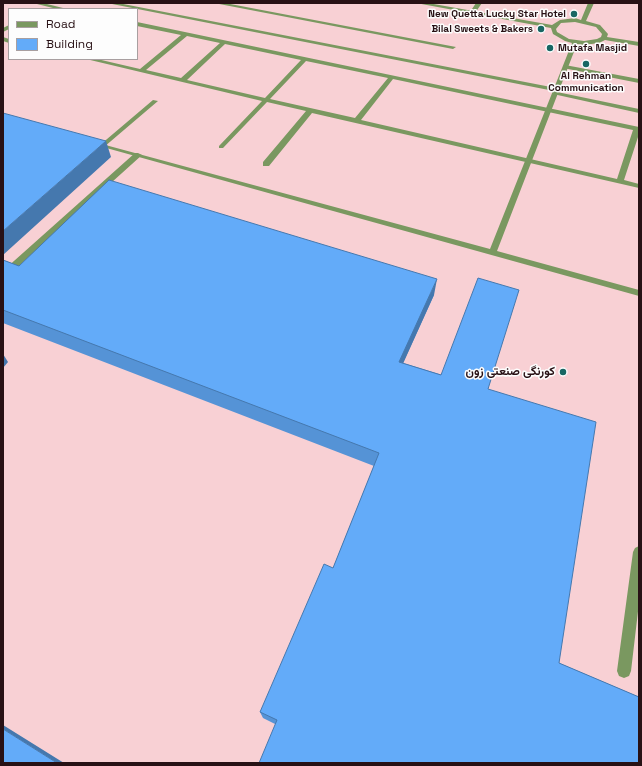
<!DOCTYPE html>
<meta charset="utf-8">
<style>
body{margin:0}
#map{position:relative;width:642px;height:766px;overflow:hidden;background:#f8d0d4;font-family:"Space Grotesk",sans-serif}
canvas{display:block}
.frame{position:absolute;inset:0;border:4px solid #281115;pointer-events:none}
.legend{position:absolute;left:8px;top:8px;width:130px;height:52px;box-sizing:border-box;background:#fdfdfd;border:1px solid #a89fa0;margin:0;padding:5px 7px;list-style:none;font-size:12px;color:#281115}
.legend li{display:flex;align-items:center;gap:8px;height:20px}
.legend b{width:20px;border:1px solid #a89fa0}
</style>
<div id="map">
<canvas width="642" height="766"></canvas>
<div class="frame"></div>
<ul class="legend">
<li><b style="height:5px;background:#7a9860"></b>Road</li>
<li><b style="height:11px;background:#63abf9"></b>Building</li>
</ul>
</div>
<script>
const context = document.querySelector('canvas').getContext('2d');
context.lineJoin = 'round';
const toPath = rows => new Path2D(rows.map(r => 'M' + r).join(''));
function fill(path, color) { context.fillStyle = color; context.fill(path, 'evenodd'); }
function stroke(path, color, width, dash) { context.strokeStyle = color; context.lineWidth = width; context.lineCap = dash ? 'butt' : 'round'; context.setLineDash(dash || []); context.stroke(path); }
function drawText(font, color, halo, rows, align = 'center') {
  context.font = font + ' "Space Grotesk",Vazirmatn,sans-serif'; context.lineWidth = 3; context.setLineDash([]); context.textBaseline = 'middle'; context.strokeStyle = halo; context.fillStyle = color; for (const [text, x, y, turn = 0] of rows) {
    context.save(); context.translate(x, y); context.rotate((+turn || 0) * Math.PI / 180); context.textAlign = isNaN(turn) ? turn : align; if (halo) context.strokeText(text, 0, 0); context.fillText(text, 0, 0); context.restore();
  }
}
fill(toPath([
 [135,153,138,153,142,155,11,273,5,273,4,271,5,269,135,153],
 [639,546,639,603,631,671,629,676,624,678,619,676,617,671,633,552,635,548,639,546]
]), '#7a9860');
fill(toPath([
 [33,3,43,3,67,9,57,9,33,3],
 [107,3,118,3,556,88,559,90,557,92,639,109,639,113,553,94,552,93,554,91,107,3],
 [214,3,225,3,456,47,453,49,214,3],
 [476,3,482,3,475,13,471,13,470,12,476,3],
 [137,22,639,127,639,134,624,180,639,184,639,188,312,113,269,166,263,166,263,162,306,111,267,102,223,148,219,148,219,146,262,101,86,59,97,59,140,69,181,35,137,26,137,22],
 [187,36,220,43,181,78,146,70,187,36],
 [225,44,301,60,265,98,187,80,225,44],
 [306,61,388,78,355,118,270,99,306,61],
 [393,79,633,130,617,179,361,120,393,79],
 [9,25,9,29,3,32,3,28,9,25],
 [3,37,9,39,9,43,3,41,3,37],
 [565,65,639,79,639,83,563,68,563,66,565,65],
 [153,100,158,101,104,147,100,147,100,145,153,100]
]), '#7a9860');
fill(toPath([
 [416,3,428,3,552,25,560,20,575,18,581,20,588,3,594,3,586,21,600,25,608,34,607,37,639,42,639,46,605,40,599,43,584,45,577,44,497,251,639,290,639,296,92,144,98,143,490,249,572,43,565,41,553,34,551,28,416,3],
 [575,22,596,27,602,34,601,37,597,39,584,41,569,39,557,32,556,29,561,23,575,22]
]), '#7a9860');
fill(toPath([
 [3,260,19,266,434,295,403,363,488,389,559,663,639,697,639,696,639,763,275,724,263,718,260,712,333,568,374,466,3,323]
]), '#5593d6');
fill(toPath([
 [106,141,111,157,3,255,3,231],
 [437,279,434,295,397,377,399,362],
 [3,354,8,362,3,368],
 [3,725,64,763,57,763,3,729]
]), '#4578ae');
const building = toPath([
 [3,113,106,141,3,231,3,113],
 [109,180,437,279,399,362,441,375,478,278,519,290,488,389,596,422,559,663,639,697,639,763,259,763,277,720,260,712,324,564,333,568,379,453,3,310,3,260,19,266,109,180],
 [3,729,57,763,3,763,3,729]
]);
fill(building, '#63abf9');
stroke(building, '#4578ae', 1);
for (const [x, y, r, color] of [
 [574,14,4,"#186663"],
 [541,29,4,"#186663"],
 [550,48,4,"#186663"],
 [586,64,4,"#186663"],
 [563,372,4,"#186663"]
]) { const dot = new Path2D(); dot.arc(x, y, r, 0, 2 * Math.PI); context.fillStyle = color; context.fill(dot); stroke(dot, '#fdfdfd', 1.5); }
drawText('bold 10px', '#281115', '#fdfdfd', [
 ["New Quetta Lucky Star Hotel",566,14],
 ["Bilal Sweets & Bakers",533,29],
 ["Mutafa Masjid",558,48,"left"],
 ["Al Rehman",586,76,"center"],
 ["Communication",586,88,"center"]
], 'right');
drawText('bold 12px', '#281115', '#fdfdfd', [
 ["کورنگی صنعتی زون",555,372]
], 'right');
</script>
